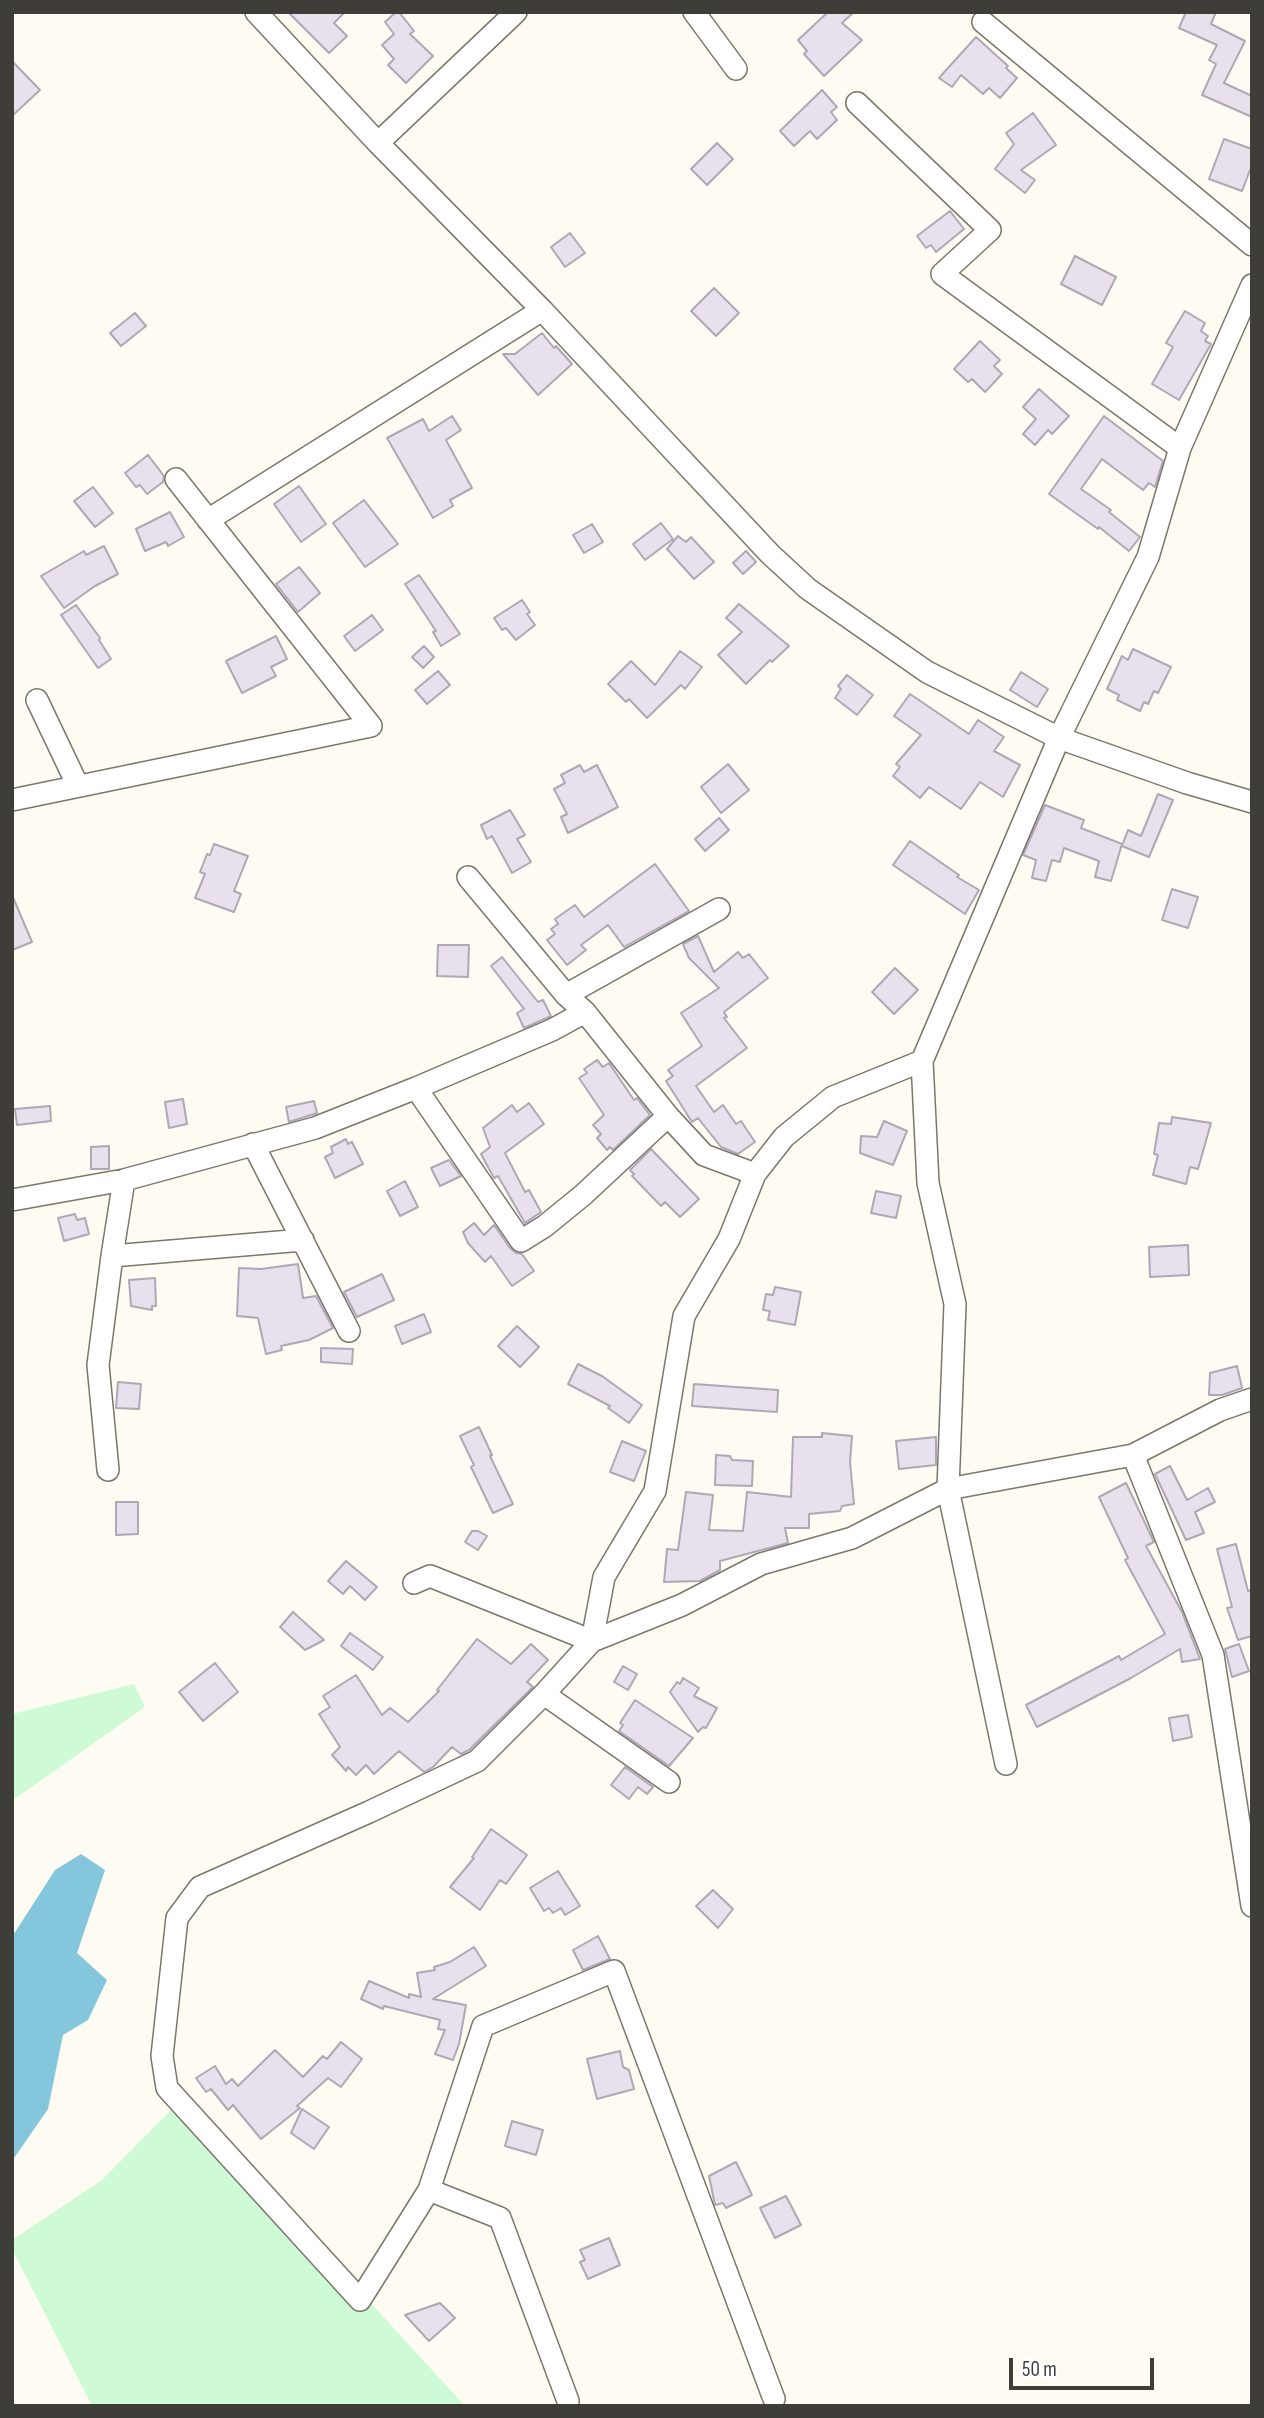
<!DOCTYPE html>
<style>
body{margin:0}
#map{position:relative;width:1264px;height:2418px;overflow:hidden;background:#fefbf3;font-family:"Sofia Sans Condensed",sans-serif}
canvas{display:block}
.frame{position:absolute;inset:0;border:14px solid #3e3d37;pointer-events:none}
.scale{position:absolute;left:1009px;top:2358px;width:145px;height:32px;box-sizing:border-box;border:4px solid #3e3d37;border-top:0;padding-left:9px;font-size:21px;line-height:24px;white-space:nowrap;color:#3e3d37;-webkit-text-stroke:5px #fff;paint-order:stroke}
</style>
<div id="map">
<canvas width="1264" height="2418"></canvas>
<div class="frame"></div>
<div class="scale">50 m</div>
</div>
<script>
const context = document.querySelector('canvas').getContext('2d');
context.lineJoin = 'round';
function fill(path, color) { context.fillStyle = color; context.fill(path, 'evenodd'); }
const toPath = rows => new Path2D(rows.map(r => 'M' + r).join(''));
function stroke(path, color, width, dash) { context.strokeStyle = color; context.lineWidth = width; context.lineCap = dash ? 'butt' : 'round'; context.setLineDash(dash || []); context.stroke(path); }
fill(toPath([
 [134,1684,145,1707,16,1798,12,1796,12,1714],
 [183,2098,465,2406,92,2406,12,2249,12,2240,102,2180]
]), '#cefbd6');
fill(toPath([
 [81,1854,105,1870,77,1953,107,1980,88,2020,63,2035,48,2109,12,2161,12,1937,55,1870]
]), '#84c7dd');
const building = toPath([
 [288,12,345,12,334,23,347,36,329,53,288,12],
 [396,12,399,12,414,31,410,34,433,56,406,83,388,65,394,59,382,45,394,34,385,22,396,12],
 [828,12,854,12,842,23,862,40,824,76,804,54,807,51,798,40,828,12],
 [1186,12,1216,12,1211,24,1245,41,1224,83,1252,96,1252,117,1202,95,1216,64,1209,60,1217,45,1179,28,1186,12],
 [976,37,1008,66,1006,68,1017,78,1000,98,989,88,983,94,961,75,952,87,939,78,976,37],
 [12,61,40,90,12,116,12,61],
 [822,90,837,107,831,112,837,120,817,139,810,131,794,146,780,131,822,90],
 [1033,113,1056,145,1021,170,1035,180,1025,193,995,169,1014,144,1006,133,1033,113],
 [1224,139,1252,149,1252,165,1242,191,1209,179,1224,139],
 [717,143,733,159,707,185,691,169,717,143],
 [950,211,964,229,936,252,931,245,926,248,917,236,950,211],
 [570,233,585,253,565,267,551,247,570,233],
 [1075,256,1116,277,1102,305,1061,284,1075,256],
 [714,288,739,313,716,336,691,311,714,288],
 [1185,311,1205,323,1201,331,1208,336,1205,341,1211,344,1179,400,1152,384,1173,347,1166,343,1185,311],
 [135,313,146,326,121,346,110,333,135,313],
 [542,333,554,348,556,346,572,364,538,395,503,354,515,354,542,333],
 [980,341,1000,360,994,366,1002,374,985,392,972,379,968,382,954,369,980,341],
 [1039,389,1069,416,1052,434,1048,430,1035,445,1023,434,1036,419,1023,407,1039,389],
 [452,416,461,430,446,440,472,488,450,500,453,506,433,518,387,438,423,419,429,431,452,416],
 [1104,416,1163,461,1155,487,1149,483,1143,490,1102,459,1081,489,1111,510,1109,512,1140,537,1129,551,1099,527,1098,529,1049,494,1104,416],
 [148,455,164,476,163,482,147,494,140,485,136,487,125,473,148,455],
 [299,486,326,524,301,542,274,504,299,486],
 [93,487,113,513,95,527,74,501,93,487],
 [364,500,398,544,365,567,333,523,364,500],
 [170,512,184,537,168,546,166,542,145,551,136,529,170,512],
 [661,523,673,539,645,560,633,544,661,523],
 [592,524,603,542,584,553,573,535,592,524],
 [678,536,686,542,691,537,714,562,694,579,667,549,678,536],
 [104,546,118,574,95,586,64,608,41,576,84,551,86,555,104,546],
 [746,551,756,562,743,574,733,563,746,551],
 [299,567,320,593,298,612,276,584,299,567],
 [419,575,460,634,441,646,433,632,436,631,405,584,419,575],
 [522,600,530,612,527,614,535,625,516,640,506,628,502,630,494,618,522,600],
 [739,604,789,646,772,662,770,660,746,684,718,655,742,632,726,618,739,604],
 [76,605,100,638,99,640,111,659,98,668,61,615,76,605],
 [372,615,383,630,355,651,344,636,372,615],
 [276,636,287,659,271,667,276,676,242,693,226,661,276,636],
 [424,646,434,657,423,668,412,657,424,646],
 [1133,649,1171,667,1158,693,1154,691,1148,704,1144,702,1140,711,1117,700,1119,695,1107,689,1122,656,1128,660,1133,649],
 [680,651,702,667,685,689,681,685,647,718,629,699,626,702,608,684,631,661,655,685,680,651],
 [438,671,450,685,427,704,415,690,438,671],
 [1021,672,1048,689,1037,707,1010,690,1021,672],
 [847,675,873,695,857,715,835,698,841,689,838,686,847,675],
 [910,694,969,734,978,720,1004,737,994,751,1020,765,1003,797,980,782,961,809,929,787,920,798,893,776,900,767,896,764,921,735,894,716,910,694],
 [728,764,749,790,721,813,701,787,728,764],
 [580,765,584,772,597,765,618,807,568,833,561,817,567,814,554,789,565,783,561,775,580,765],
 [1158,794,1173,800,1149,857,1122,846,1128,830,1141,836,1158,794],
 [1045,805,1084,820,1081,828,1122,844,1111,881,1095,877,1099,861,1064,848,1060,862,1052,860,1046,881,1032,878,1036,860,1023,855,1045,805],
 [510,810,525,835,517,839,531,862,512,873,492,836,487,839,481,825,510,810],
 [719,818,729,830,705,851,695,839,719,818],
 [910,841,959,875,957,877,979,890,965,914,893,865,910,841],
 [214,844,248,856,234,891,241,894,234,912,195,898,205,874,200,872,207,854,210,855,214,844],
 [655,864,689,911,624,947,608,925,581,945,586,950,567,965,547,940,555,934,551,929,558,924,555,919,575,905,584,917,655,864],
 [1172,889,1198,897,1188,928,1162,920,1172,889],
 [12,895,32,942,12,950,12,895],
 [698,936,714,972,738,952,743,958,749,954,768,978,724,1012,727,1017,724,1018,747,1048,696,1086,714,1112,723,1105,736,1124,741,1121,755,1142,738,1154,721,1147,698,1118,692,1122,666,1081,673,1076,668,1070,702,1046,681,1013,719,988,689,958,683,944,698,936],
 [438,945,469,945,468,977,437,976,438,945],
 [502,957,538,1002,543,1000,551,1016,524,1028,517,1013,524,1009,491,966,502,957],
 [895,968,918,990,894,1014,872,992,895,968],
 [597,1060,603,1067,609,1063,634,1100,637,1098,650,1115,613,1150,610,1147,607,1150,597,1138,601,1134,593,1125,604,1115,579,1078,587,1073,584,1069,597,1060],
 [183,1099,187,1124,169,1128,165,1102,183,1099],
 [314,1101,317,1113,289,1122,286,1107,314,1101],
 [529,1103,544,1124,505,1153,525,1192,529,1190,541,1212,525,1223,498,1176,494,1178,481,1154,490,1147,483,1128,512,1105,517,1112,529,1103],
 [50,1106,51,1121,17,1125,15,1109,50,1106],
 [1172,1117,1211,1123,1198,1169,1190,1167,1186,1184,1153,1175,1158,1155,1154,1154,1159,1123,1171,1124,1172,1117],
 [884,1121,907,1131,893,1165,860,1153,861,1136,877,1137,884,1121],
 [346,1139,348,1144,352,1142,363,1164,335,1178,325,1157,333,1153,331,1147,346,1139],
 [109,1146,109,1169,91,1169,91,1147,109,1146],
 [651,1149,699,1199,680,1217,665,1202,661,1206,632,1176,634,1174,630,1170,651,1149],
 [449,1160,461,1176,440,1186,431,1168,449,1160],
 [405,1181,418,1207,400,1216,387,1191,405,1181],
 [876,1191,901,1196,896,1218,871,1213,876,1191],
 [75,1214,77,1220,85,1218,89,1234,64,1241,58,1218,75,1214],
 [474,1223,484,1235,494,1225,510,1248,516,1253,522,1254,534,1271,512,1286,491,1256,485,1262,468,1243,463,1232,474,1223],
 [1188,1245,1189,1275,1150,1277,1149,1247,1188,1245],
 [298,1264,303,1298,316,1296,333,1328,309,1340,281,1346,282,1350,266,1354,258,1318,237,1316,239,1268,261,1269,298,1264],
 [382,1274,394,1300,357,1317,344,1292,382,1274],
 [155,1278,156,1306,152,1306,152,1310,131,1306,129,1280,155,1278],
 [775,1287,801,1292,795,1325,768,1320,770,1311,763,1310,766,1294,773,1295,775,1287],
 [424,1314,431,1332,402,1344,395,1326,424,1314],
 [517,1326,539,1347,520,1367,498,1346,517,1326],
 [321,1348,353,1349,352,1364,321,1362,321,1348],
 [578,1364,602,1376,642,1405,629,1423,608,1408,610,1406,568,1384,578,1364],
 [1237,1366,1242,1388,1222,1395,1209,1395,1210,1373,1237,1366],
 [118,1382,141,1384,139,1409,116,1408,118,1382],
 [694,1384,778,1390,777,1412,692,1406,694,1384],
 [479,1427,492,1455,490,1456,513,1504,493,1513,471,1467,474,1465,460,1436,479,1427],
 [822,1433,852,1436,850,1462,854,1504,842,1506,840,1511,809,1514,809,1528,785,1528,788,1543,720,1561,720,1570,700,1581,664,1582,667,1549,678,1550,686,1492,713,1495,709,1530,743,1531,747,1492,791,1497,793,1437,822,1437,822,1433],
 [936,1437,936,1465,899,1469,896,1441,936,1437],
 [622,1441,646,1451,634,1481,610,1472,622,1441],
 [716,1455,730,1456,732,1460,753,1461,752,1486,715,1485,716,1455],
 [1170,1466,1187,1500,1208,1488,1215,1502,1195,1512,1204,1533,1186,1540,1155,1474,1170,1466],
 [1126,1483,1154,1542,1146,1546,1182,1612,1200,1659,1182,1662,1180,1649,1131,1678,1037,1727,1026,1705,1119,1656,1121,1660,1165,1634,1125,1560,1128,1558,1099,1497,1126,1483],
 [116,1502,138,1502,138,1534,116,1535,116,1502],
 [472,1531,478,1531,487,1536,478,1550,465,1542,472,1531],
 [1236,1544,1248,1591,1252,1590,1252,1636,1238,1640,1227,1608,1232,1607,1217,1549,1236,1544],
 [346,1561,377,1587,365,1600,350,1586,343,1594,328,1581,346,1561],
 [293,1612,324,1640,305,1650,280,1627,293,1612],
 [350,1633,383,1657,373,1670,341,1646,350,1633],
 [477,1639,511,1664,531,1644,548,1660,527,1682,533,1687,469,1750,461,1754,452,1747,433,1767,424,1772,399,1751,374,1774,366,1765,356,1775,348,1767,346,1771,332,1755,340,1747,319,1714,330,1707,323,1696,356,1675,382,1715,390,1708,408,1722,439,1691,437,1690,477,1639],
 [1239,1644,1249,1671,1232,1677,1225,1649,1239,1644],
 [215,1663,238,1692,203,1721,179,1692,215,1663],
 [623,1666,637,1674,628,1690,614,1682,623,1666],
 [683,1678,699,1688,694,1696,717,1708,706,1728,703,1727,698,1732,670,1692,677,1682,680,1684,683,1678],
 [635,1700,693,1738,669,1766,619,1731,623,1725,620,1723,635,1700],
 [1188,1715,1192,1737,1173,1741,1169,1718,1188,1715],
 [625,1767,653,1787,647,1794,638,1787,629,1799,611,1785,625,1767],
 [491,1829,527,1855,506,1884,500,1880,480,1910,450,1887,474,1858,472,1857,491,1829],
 [558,1871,580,1906,565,1915,561,1908,553,1913,549,1908,544,1911,530,1888,558,1871],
 [713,1890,733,1909,718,1928,696,1906,713,1890],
 [598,1936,610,1959,583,1970,573,1950,598,1936],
 [474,1947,486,1966,433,1999,466,2005,459,2044,453,2060,435,2054,445,2030,438,2029,440,2020,384,2006,383,2009,361,1999,369,1981,409,1998,409,1994,421,1997,417,1973,435,1970,434,1967,450,1962,474,1947],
 [341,2042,362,2059,341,2087,328,2078,297,2106,300,2108,261,2139,233,2105,228,2110,211,2089,206,2092,196,2078,215,2066,226,2084,232,2079,238,2086,275,2050,303,2077,323,2056,327,2059,341,2042],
 [620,2051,623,2067,629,2070,634,2089,597,2099,587,2059,620,2051],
 [302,2109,329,2127,314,2149,291,2133,302,2109],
 [512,2121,543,2130,536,2155,505,2146,512,2121],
 [736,2162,752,2195,726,2208,723,2203,715,2205,709,2176,736,2162],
 [786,2196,801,2225,775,2238,760,2208,786,2196],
 [609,2238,620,2265,588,2279,580,2262,585,2260,580,2250,609,2238],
 [440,2303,455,2318,429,2341,405,2315,440,2303]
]);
fill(building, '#e9e0ed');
stroke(building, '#afa7b3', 2);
const minor = toPath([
 [256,12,378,143,542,310,770,554,808,589,927,672,1059,738,1187,783,1252,802],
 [694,12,736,69],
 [983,22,1252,245],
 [857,103,990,230,942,274,1180,448],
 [378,143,516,12],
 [208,520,542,310],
 [37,700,78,786],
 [12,800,371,726,176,479],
 [468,877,566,995,585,1012,668,1116,704,1155,755,1174],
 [566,995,719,909],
 [416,1088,521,1241,545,1226,583,1195,668,1116],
 [253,1144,349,1331],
 [12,1200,124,1180,315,1128,416,1088,552,1030,585,1012],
 [112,1256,303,1240],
 [1133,1455,1213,1655,1252,1906],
 [108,1470,98,1365,112,1256,124,1180],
 [414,1583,430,1576,592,1641,604,1577,655,1491,684,1316,729,1239,755,1174,784,1137,833,1097,922,1061],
 [544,1694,669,1782],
 [1006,1764,948,1489,955,1304,928,1183,922,1061,1059,738,1148,557,1180,448,1252,285],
 [429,2190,500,2218,568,2401],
 [774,2399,614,1971,483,2026,429,2190,360,2300,167,2088,162,2056,177,1918,200,1887,369,1812,477,1761,544,1694,592,1641,682,1605,761,1564,852,1538,948,1489,1133,1455,1220,1410,1252,1399]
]);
stroke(minor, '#7b776b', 24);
stroke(minor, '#fff', 21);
</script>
